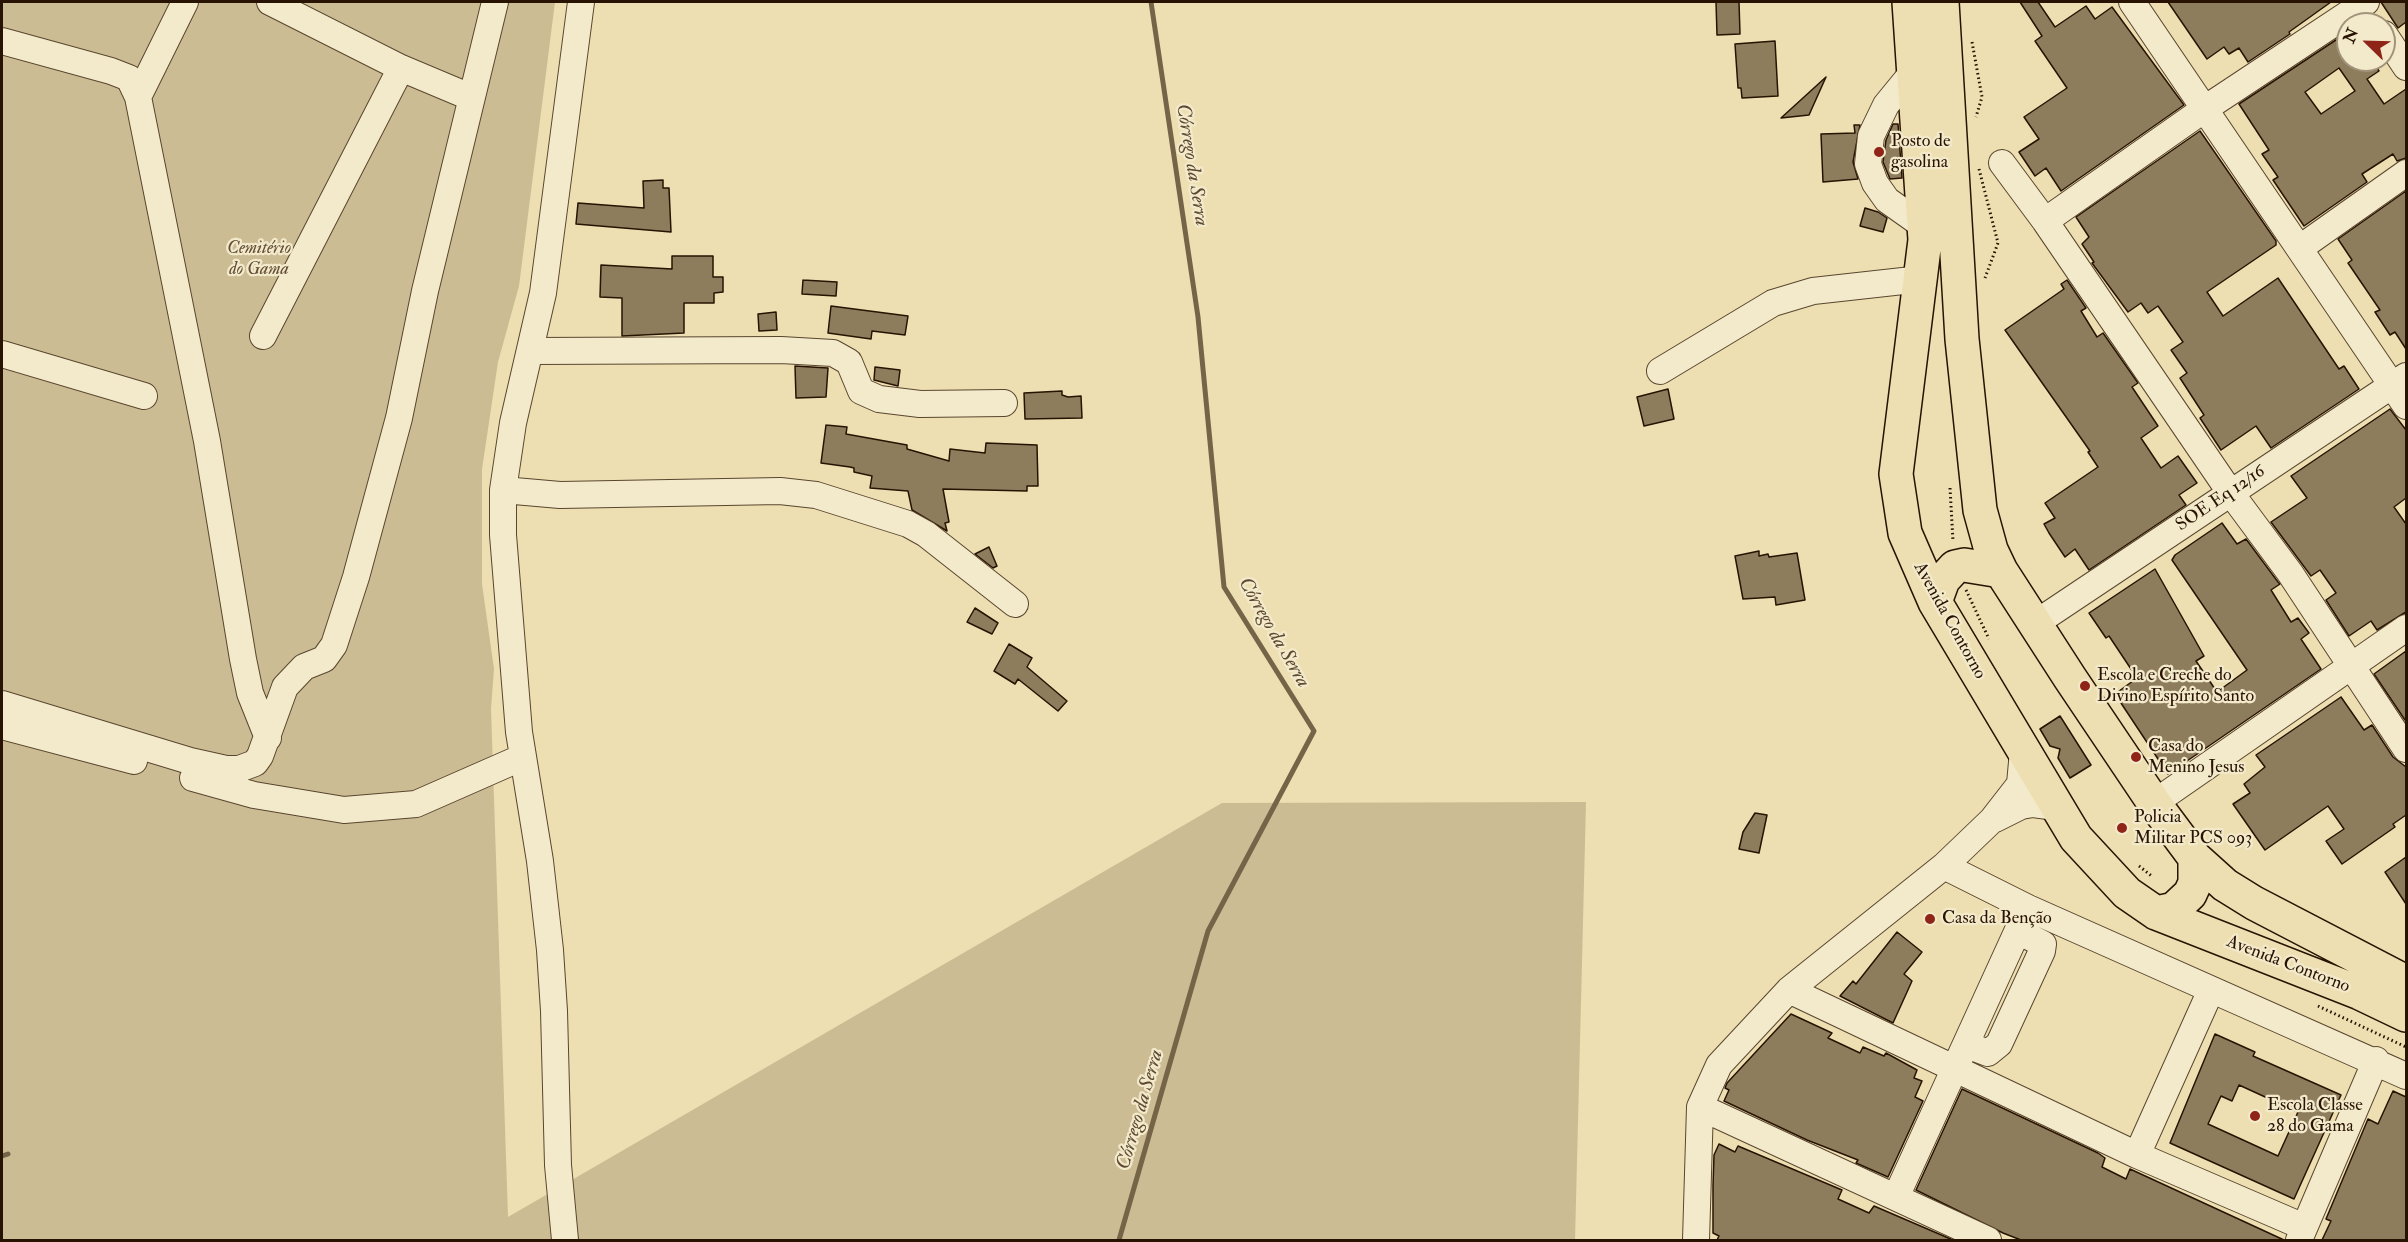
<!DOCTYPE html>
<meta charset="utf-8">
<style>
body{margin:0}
#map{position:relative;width:2408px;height:1242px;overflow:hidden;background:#eddfb1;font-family:"IM FELL Double Pica",serif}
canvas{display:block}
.frame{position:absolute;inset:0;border:3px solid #281302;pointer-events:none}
.north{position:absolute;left:2336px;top:12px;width:60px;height:60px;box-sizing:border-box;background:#f3eacc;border:2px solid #a2947b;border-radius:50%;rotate:293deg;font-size:16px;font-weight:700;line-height:24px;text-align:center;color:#281302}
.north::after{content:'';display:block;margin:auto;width:21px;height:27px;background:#8f2418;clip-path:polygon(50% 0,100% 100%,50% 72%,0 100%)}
</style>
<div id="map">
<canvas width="2408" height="1242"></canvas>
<div class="frame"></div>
<div class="north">N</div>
</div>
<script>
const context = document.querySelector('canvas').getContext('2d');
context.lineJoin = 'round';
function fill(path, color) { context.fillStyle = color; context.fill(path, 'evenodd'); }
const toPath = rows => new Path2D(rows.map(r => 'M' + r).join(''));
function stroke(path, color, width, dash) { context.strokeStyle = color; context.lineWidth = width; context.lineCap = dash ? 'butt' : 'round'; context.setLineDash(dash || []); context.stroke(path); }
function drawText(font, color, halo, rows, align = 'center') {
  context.font = font + ' "IM FELL Double Pica",serif'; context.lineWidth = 4.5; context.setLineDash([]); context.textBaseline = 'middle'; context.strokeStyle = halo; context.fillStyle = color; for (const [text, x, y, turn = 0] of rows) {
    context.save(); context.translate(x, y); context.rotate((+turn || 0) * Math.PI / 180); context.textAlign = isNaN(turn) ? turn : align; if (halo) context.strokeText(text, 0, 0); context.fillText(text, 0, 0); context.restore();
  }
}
fill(toPath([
 [2,2,555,2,519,286,498,362,482,469,482,584,494,669,491,709,508,1217,1222,803,1586,802,1575,1240,2,1240]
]), '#ccbc93');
stroke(toPath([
 [2,1156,8,1154],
 [1119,1240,1208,931,1314,731,1224,587,1198,317,1151,2]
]), '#766448', 5);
const building = toPath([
 [1716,2,1739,2,1740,34,1717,35,1716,2],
 [2020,2,2038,2,2055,27,2086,6,2095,19,2112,7,2184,105,2061,191,2046,168,2035,176,2019,152,2039,139,2024,117,2067,88,2035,41,2042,36,2020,2],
 [2168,2,2331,2,2289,32,2290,34,2248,62,2239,48,2229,54,2224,47,2207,59,2168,2],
 [2381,2,2406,2,2406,22,2398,28,2381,2],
 [2348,32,2348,60,2372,60,2379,71,2367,79,2384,104,2406,89,2406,158,2397,161,2393,154,2362,174,2367,182,2304,226,2273,180,2278,177,2262,154,2269,150,2239,104,2348,32],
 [2339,68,2355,91,2321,114,2305,92,2339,68],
 [1775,41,1778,96,1742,98,1741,88,1738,88,1735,44,1775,41],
 [1826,77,1809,115,1781,118,1826,77],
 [1893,124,1898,124,1902,178,1890,179,1883,162,1886,140,1893,124],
 [1854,125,1860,125,1853,162,1858,179,1823,182,1821,134,1855,133,1854,125],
 [2200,131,2276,241,2276,245,2207,292,2223,316,2278,278,2339,369,2344,366,2359,389,2271,448,2256,426,2221,450,2200,418,2204,415,2180,378,2187,373,2171,350,2183,342,2158,306,2148,313,2141,303,2128,312,2092,263,2094,262,2082,244,2089,237,2076,217,2200,131],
 [663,180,663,188,669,188,671,232,576,224,578,203,644,208,643,181,663,180],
 [2406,191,2406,349,2395,332,2390,335,2375,312,2380,310,2348,263,2352,260,2338,239,2406,191],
 [1865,208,1878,212,1887,218,1883,232,1860,226,1865,208],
 [672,256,713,256,713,277,723,277,723,292,714,293,714,303,684,303,684,333,622,336,622,298,600,297,601,265,672,269,672,256],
 [803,280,837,282,836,296,802,294,803,280],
 [2067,280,2086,308,2081,311,2097,337,2103,333,2138,383,2132,387,2158,426,2141,438,2161,468,2178,456,2197,483,2179,495,2186,505,2089,570,2075,549,2065,557,2049,533,2044,524,2055,518,2045,503,2098,467,2088,452,2090,451,2005,330,2064,289,2061,284,2067,280],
 [831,306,908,316,905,335,872,331,871,339,828,333,831,306],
 [776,312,777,330,759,331,758,314,776,312],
 [795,366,828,368,826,397,796,398,795,366],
 [875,367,900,370,898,386,874,380,875,367],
 [1668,389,1674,419,1644,426,1637,397,1668,389],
 [1062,391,1062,395,1068,397,1081,396,1082,418,1025,419,1024,393,1062,391],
 [2390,409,2406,430,2406,498,2394,507,2406,524,2406,612,2377,630,2371,621,2349,636,2326,600,2336,593,2320,570,2311,576,2271,522,2307,498,2291,476,2390,409],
 [826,425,847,427,846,434,907,445,907,449,949,461,950,449,985,453,986,443,1037,445,1038,486,1027,486,1027,491,943,489,949,522,945,523,947,531,912,510,908,491,870,488,872,476,854,472,854,468,850,467,821,463,826,425],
 [2222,523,2237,544,2246,539,2278,582,2280,584,2271,590,2291,622,2298,618,2309,633,2301,639,2321,669,2168,774,2115,694,2137,678,2109,636,2106,638,2089,613,2155,569,2204,656,2196,661,2217,692,2247,670,2172,560,2175,555,2222,523],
 [989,547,997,566,993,568,975,554,989,547],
 [1759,551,1759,556,1768,554,1769,557,1797,553,1805,600,1776,605,1775,597,1743,599,1735,556,1759,551],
 [975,608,998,623,992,634,967,622,975,608],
 [1009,644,1032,658,1027,667,1067,701,1058,711,1018,679,1015,684,994,671,1009,644],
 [2406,651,2406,720,2405,720,2374,674,2406,651],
 [2341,697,2364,730,2372,725,2393,757,2406,767,2406,815,2393,824,2395,827,2342,864,2326,841,2344,829,2328,806,2265,850,2233,804,2250,793,2244,784,2265,767,2256,755,2341,697],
 [2060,716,2091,765,2070,778,2058,758,2060,749,2050,746,2040,729,2060,716],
 [1755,813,1767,815,1759,853,1739,849,1743,832,1755,813],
 [2406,857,2406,904,2385,872,2406,857],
 [1897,932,1922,952,1904,974,1912,981,1893,1023,1840,996,1853,981,1856,984,1897,932],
 [1791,1014,1832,1033,1828,1038,1860,1053,1863,1047,1884,1056,1886,1053,1917,1070,1914,1078,1922,1081,1915,1097,1923,1101,1888,1177,1856,1163,1858,1160,1807,1140,1724,1101,1729,1090,1725,1088,1727,1083,1791,1014],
 [2215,1034,2255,1052,2253,1056,2341,1095,2294,1199,2170,1143,2215,1034],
 [2239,1085,2298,1112,2278,1156,2208,1124,2221,1096,2232,1101,2239,1085],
 [1962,1089,2098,1153,2105,1158,2102,1167,2126,1179,2130,1169,2284,1240,2021,1240,2003,1233,1916,1190,1962,1089],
 [2393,1091,2406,1097,2406,1240,2322,1240,2331,1221,2326,1219,2368,1119,2378,1124,2393,1091],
 [1719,1144,1735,1152,1738,1146,1842,1190,1838,1199,1869,1213,1874,1206,1953,1240,1717,1240,1719,1236,1713,1233,1713,1186,1714,1155,1719,1144]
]);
fill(building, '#8e7d5d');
stroke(building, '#281302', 1.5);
const minor = toPath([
 [270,2,401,68,470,97],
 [2132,2,2406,406],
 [2384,34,2406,67],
 [2,41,111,71,129,78,138,97,207,441,243,659,250,693,268,738],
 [1913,72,1886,105,1871,136,1868,164,1875,183,1887,200,1925,227],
 [138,97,185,2],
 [2002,163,2045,221,2230,492,2290,573,2406,749],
 [2045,221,2206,108,2366,2],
 [2300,248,2406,173],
 [263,336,401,68],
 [531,351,781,350,833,353,849,362,861,391,879,399,920,404,1004,403],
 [2,354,144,396],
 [1660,371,1773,303,1813,291,1921,279],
 [503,490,560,495,780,491,816,495,908,524,926,534,1015,604],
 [2036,623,2406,376],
 [2,704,190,761,226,769,239,769,255,763,260,756,285,687,304,667,324,659,334,645,356,577,399,418,425,291,495,2],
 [2,726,134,761],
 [193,778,254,795,344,810,416,804,523,757],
 [2154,803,2406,628],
 [1995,819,2021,806,2033,804,2056,807],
 [1944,866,2028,908,2406,1076],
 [1789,990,2137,1155,2304,1227],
 [1967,1045,1988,1053,1999,1044,2042,951,2043,944,2018,931],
 [1700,1107,1988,1240],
 [2137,1155,2211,990],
 [1896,1197,2028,908],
 [565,1240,558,1165,554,1011,550,950,540,861,519,732,503,535,503,490,513,423,543,293,581,2],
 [1696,1240,1700,1107,1719,1065,1789,990,1944,866,1992,820,2020,784,2023,751],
 [2299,1240,2376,1060]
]);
const major = toPath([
 [1909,2,1925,240,1896,474,1905,533,1935,602,2076,838,2127,893,2156,913,2360,993,2406,1015],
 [1942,2,1962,339,1980,510,1991,550,2001,571,2070,678,2154,803,2195,858,2225,885,2254,903,2406,982],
 [1935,602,1943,580,1955,567,1964,565,2001,571],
 [2156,913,2174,909,2190,894,2195,883,2195,858]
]);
stroke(minor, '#59462e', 28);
stroke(major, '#281302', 36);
stroke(toPath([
 [1972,42,1982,97,1976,117],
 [1979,169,1998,243,1985,278],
 [1950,488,1953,541],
 [1966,590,1989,639],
 [2139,866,2153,877],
 [2318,1006,2406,1047]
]), '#281302', 3, [1.5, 3]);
stroke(minor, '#f3eacc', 26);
stroke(major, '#eddfb1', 33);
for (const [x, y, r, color] of [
 [1879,152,6,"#8f2418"],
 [2085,686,6,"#8f2418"],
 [2136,757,6,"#8f2418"],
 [2122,828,6,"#8f2418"],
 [1930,919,6,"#8f2418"],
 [2255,1116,6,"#8f2418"]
]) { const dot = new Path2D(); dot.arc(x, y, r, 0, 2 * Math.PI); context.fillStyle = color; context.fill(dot); stroke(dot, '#f3eacc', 2); }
drawText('18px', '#281302', '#f3eacc', [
 ["Posto de",1891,142],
 ["gasolina",1891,163],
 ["Escola e Creche do",2097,676],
 ["Divino Espírito Santo",2097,697],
 ["Casa do",2148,747],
 ["Menino Jesus",2148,768],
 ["Policia",2134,818],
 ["Militar PCS 093",2134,839],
 ["Casa da Benção",1942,919],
 ["Escola Classe",2267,1106],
 ["28 do Gama",2267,1127]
], 'left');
drawText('italic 18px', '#614e35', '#f3eacc', [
 ["Cemitério",259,249],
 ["do Gama",259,270]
]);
drawText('18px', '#281302', '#f3eacc', [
 ["SOE Eq 12/16",2221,499,-34],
 ["Avenida Contorno",1949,621,61],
 ["Avenida Contorno",2288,965,21]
]);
drawText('italic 20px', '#5c4930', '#f3eacc', [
 ["Córrego da Serra",1191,165,81],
 ["Córrego da Serra",1273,633,60],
 ["Córrego da Serra",1141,1110,-74]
]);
</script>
